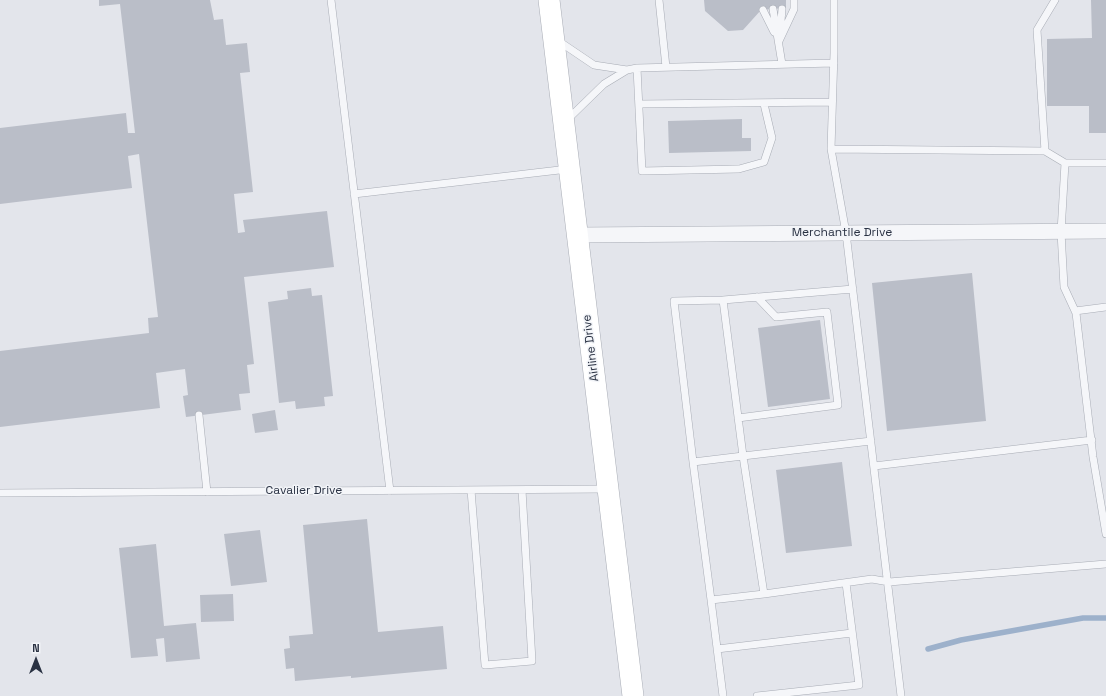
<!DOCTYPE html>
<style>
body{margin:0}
#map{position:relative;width:1106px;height:696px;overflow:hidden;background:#e3e5eb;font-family:"Space Grotesk",sans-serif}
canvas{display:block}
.north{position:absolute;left:16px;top:640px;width:40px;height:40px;-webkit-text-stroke:3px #f2f4f8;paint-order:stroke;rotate:0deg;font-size:11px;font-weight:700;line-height:16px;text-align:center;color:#2a3243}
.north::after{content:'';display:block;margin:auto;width:14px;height:18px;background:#2a3243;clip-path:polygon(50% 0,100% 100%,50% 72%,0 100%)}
</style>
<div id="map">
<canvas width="1106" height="696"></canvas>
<div class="north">N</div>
</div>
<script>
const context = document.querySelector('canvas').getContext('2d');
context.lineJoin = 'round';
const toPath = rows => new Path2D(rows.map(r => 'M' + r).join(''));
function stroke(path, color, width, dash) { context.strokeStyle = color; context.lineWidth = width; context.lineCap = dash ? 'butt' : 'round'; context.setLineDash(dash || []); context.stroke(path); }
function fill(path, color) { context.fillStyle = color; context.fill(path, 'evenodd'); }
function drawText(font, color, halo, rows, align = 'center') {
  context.font = font + ' "Space Grotesk",sans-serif'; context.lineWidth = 3; context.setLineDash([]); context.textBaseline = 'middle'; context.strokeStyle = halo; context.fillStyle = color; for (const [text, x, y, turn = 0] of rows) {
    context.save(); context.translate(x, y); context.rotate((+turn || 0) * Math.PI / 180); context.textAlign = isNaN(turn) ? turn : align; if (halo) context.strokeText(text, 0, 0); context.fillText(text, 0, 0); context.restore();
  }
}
stroke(toPath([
 [928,649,961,640,1083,618,1106,618]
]), '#9db1cb', 5.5);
fill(toPath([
 [99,0,210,0,214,20,223,19,226,45,247,43,250,72,240,73,253,192,234,194,238,233,245,232,243,220,327,211,334,267,244,277,254,364,247,365,250,393,239,394,241,410,186,417,183,396,188,395,185,369,156,373,160,408,0,427,0,351,149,333,148,318,158,317,139,154,128,156,132,188,0,204,0,128,126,113,128,133,135,133,120,4,99,6],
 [704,0,786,0,786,8,761,10,743,30,728,31,705,11],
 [1091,0,1106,0,1106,133,1089,133,1089,106,1047,106,1047,39,1092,38],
 [742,119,742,138,751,138,751,151,669,153,668,121],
 [972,273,986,421,887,431,872,283],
 [311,288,312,296,322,295,333,396,324,397,325,406,296,409,295,401,279,403,268,302,288,299,287,291],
 [820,320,830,399,768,407,758,328],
 [275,410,278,430,255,433,252,414],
 [842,462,852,546,786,553,776,470],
 [367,519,378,632,443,626,447,669,351,678,351,676,295,681,294,668,286,669,284,649,290,648,289,636,313,634,303,525],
 [260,530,267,582,231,586,224,534],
 [156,544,164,626,196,623,200,659,166,662,164,638,156,639,158,656,131,658,119,548],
 [233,594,234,621,201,622,200,595]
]), '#babec8');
const service = toPath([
 [331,0,390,491],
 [659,0,666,67],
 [773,9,782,64],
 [763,10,774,32],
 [780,33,782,9],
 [557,40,594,65,627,70],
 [779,41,794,9,794,0],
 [637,68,642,171,739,169,764,162,772,138,764,104],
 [639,104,832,102],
 [567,120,604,84,627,70,637,68,834,63],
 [831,149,834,53,834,0],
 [1045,151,1037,30,1055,0],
 [1065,163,1061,232,1064,287,1076,313,1093,457,1106,534],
 [354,194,568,169],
 [853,289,723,300,743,456,871,441],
 [1075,311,1106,307],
 [199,415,207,492],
 [738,418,838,405,827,312,776,317,757,297],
 [693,462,674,301,723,300],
 [874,466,1092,440],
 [471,490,485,665,532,661,522,490],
 [0,493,606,489],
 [764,594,711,600,693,462,743,456,764,594,872,579,889,582,1106,564],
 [711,600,723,696],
 [717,649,852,633],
 [757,696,859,685,846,583],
 [901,696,846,233,831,149,1045,151,1065,163,1106,163]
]);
const minor = toPath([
 [578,235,1106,231]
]);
const secondary = toPath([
 [549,0,633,696]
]);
stroke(service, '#a8acb5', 8);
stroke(minor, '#a8acb5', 16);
stroke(secondary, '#a8acb5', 22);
stroke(service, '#f5f6f9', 7);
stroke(minor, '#f5f6f9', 15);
stroke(secondary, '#fff', 21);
drawText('12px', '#2a3243', '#f2f4f8', [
 ["Merchantile Drive",842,233],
 ["Airline Drive",591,348,-97],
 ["Cavalier Drive",304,491]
]);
</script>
